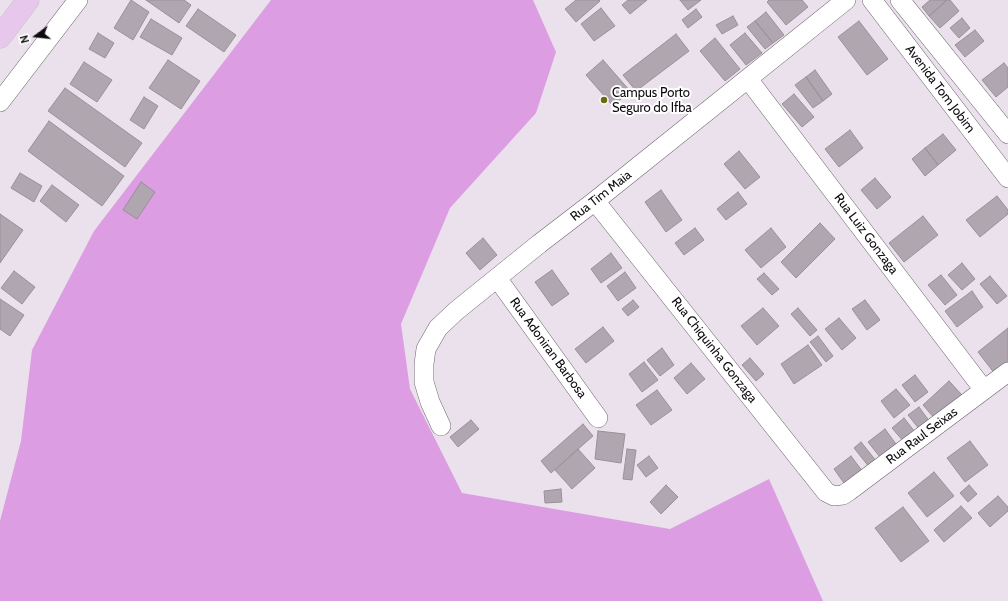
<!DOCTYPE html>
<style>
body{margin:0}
#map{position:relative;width:1008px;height:601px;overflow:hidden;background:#ebe1ec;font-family:Cabin,sans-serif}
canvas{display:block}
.north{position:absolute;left:16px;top:16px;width:40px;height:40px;-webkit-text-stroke:3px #fff;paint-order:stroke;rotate:255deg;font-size:11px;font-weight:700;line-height:16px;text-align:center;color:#0e0b0e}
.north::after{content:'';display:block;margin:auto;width:14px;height:18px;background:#0e0b0e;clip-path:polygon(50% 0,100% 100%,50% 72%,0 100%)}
</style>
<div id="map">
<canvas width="1008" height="601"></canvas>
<div class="north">N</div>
</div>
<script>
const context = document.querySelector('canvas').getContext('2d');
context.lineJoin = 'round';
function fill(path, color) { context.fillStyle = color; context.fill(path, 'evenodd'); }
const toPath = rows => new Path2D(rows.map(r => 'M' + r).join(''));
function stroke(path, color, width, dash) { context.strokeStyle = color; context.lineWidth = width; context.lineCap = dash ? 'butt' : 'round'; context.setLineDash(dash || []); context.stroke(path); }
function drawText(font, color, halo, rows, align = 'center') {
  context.font = font + ' Cabin,sans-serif'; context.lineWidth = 4; context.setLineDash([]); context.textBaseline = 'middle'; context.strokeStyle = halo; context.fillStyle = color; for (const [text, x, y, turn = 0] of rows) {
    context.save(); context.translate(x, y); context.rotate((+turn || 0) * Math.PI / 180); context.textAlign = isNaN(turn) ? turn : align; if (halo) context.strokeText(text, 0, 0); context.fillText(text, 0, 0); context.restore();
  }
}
fill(toPath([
 [271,0,533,0,556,52,536,113,450,208,401,324,410,389,462,493,670,529,769,479,823,601,0,601,0,521,21,441,32,350,94,231]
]), '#dc9de3');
const building = toPath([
 [131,0,149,12,133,40,114,28,131,0],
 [146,0,184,0,191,5,179,23,146,0],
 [576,0,599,0,600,1,576,22,565,9,576,0],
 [628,0,647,0,630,14,622,5,628,0],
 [680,0,701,0,688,10,680,0],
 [769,0,802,0,808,7,786,25,767,2,769,0],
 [930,0,947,0,929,16,922,7,930,0],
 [947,0,950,0,959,11,940,28,929,16,947,0],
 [601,8,615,26,594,41,581,24,601,8],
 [198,9,236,35,224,52,186,26,198,9],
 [696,9,702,17,688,28,682,20,696,9],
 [766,12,784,35,773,43,755,21,766,12],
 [733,16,738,25,722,34,716,25,733,16],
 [962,18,970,28,959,38,950,28,962,18],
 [151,19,182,38,172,55,140,37,151,19],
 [755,21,773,43,765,49,747,27,755,21],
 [859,21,888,59,867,75,838,37,859,21],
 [975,30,984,41,965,57,955,45,975,30],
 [98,33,114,43,105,58,89,49,98,33],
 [745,33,762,53,746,65,730,45,745,33],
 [676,34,689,51,636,91,623,75,676,34],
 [715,38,740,69,725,81,700,51,715,38],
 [168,60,200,81,181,109,149,88,168,60],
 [603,60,630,91,613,106,586,75,603,60],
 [84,62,112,80,97,102,70,84,84,62],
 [1004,63,1008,68,1008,87,996,97,982,80,1004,63],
 [815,70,832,94,823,101,806,77,815,70],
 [806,77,823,101,813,108,795,85,806,77],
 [65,88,142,143,125,167,48,111,65,88],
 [794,94,814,117,802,127,782,104,794,94],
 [144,97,158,106,144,129,130,120,144,97],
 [49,121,124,176,102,206,28,151,49,121],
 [850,130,863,148,839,167,825,149,850,130],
 [943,134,956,150,938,165,925,148,943,134],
 [925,148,938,165,925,176,912,159,925,148],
 [739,151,760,177,745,189,724,164,739,151],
 [20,173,42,186,34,202,11,188,20,173],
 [875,178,891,197,877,209,861,190,875,178],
 [141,182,155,192,137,219,123,210,141,182],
 [52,185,79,205,66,222,40,201,52,185],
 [661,190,682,220,666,232,645,202,661,190],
 [738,192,747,204,726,220,717,209,738,192],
 [997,196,1008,210,1008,214,980,237,966,220,997,196],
 [0,214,23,230,0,263,0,214],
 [923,216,938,235,904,262,889,243,923,216],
 [820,223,835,239,796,278,781,262,820,223],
 [695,228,704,240,684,255,675,243,695,228],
 [771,228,786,247,761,268,745,250,771,228],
 [483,238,497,255,480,270,466,253,483,238],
 [611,253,622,268,601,283,591,269,611,253],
 [962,263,975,279,962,290,948,275,962,263],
 [552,270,569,294,552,306,535,282,552,270],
 [14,271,35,287,22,304,1,288,14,271],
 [625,272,636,288,618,301,607,286,625,272],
 [764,273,779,289,772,295,757,279,764,273],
 [941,275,957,295,945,305,928,285,941,275],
 [990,276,1007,296,997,304,980,284,990,276],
 [972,291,983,307,957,327,945,311,972,291],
 [0,299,24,315,10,336,0,329,0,299],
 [633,300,639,307,628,316,622,309,633,300],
 [865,300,880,320,867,330,852,309,865,300],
 [763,308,779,326,757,345,741,326,763,308],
 [798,308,817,330,810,336,791,314,798,308],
 [839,318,856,338,842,350,825,329,839,318],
 [603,327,614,341,586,363,575,349,603,327],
 [1008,328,1008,364,995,374,978,352,1008,328],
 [818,336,833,356,826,362,810,342,818,336],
 [808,345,822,365,794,384,781,364,808,345],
 [662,348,674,365,660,376,647,360,662,348],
 [750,358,764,374,756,381,742,365,750,358],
 [644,362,658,380,642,392,629,374,644,362],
 [691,363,705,379,687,394,674,378,691,363],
 [915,375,928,392,915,402,902,385,915,375],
 [949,381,962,395,935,419,923,405,949,381],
 [896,389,910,405,894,418,881,401,896,389],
 [657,390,672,410,651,425,636,405,657,390],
 [919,407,930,422,920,430,908,415,919,407],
 [904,418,915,432,904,442,892,428,904,418],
 [471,420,479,429,458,447,450,437,471,420],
 [583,424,593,436,551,473,541,461,583,424],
 [885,429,896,444,880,457,868,442,885,429],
 [598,431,625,434,621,463,595,459,598,431],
 [970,441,988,465,965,482,947,458,970,441],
 [861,442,877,462,870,468,854,448,861,442],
 [578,449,595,468,572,489,555,470,578,449],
 [627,449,636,450,632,480,623,479,627,449],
 [649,456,658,468,646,477,637,465,649,456],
 [851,456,863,472,846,486,834,469,851,456],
 [934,472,954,496,927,517,908,493,934,472],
 [666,485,678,497,661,514,650,502,666,485],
 [969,485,977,494,968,502,960,493,969,485],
 [561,489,562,502,545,503,544,491,561,489],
 [998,496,1008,507,1008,511,990,527,978,513,998,496],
 [961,506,972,518,944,542,934,530,961,506],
 [903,507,929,541,901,562,875,528,903,507]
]);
fill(building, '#afa6b0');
stroke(building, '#99909a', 1);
const street = toPath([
 [872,0,1008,178],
 [900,0,1008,134],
 [748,79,984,390],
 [0,102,78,0],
 [595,201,826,492,834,496,843,495,849,491,1008,372],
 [497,278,598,418],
 [441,426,430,402,424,382,424,364,426,349,438,328,456,311,539,244,595,201,846,0]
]);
const primary = toPath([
 [0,37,28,0]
]);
stroke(street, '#6b636c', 20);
stroke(primary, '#c5c4c5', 23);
stroke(street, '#fff', 19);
stroke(primary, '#e7c7eb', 22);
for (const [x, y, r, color] of [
 [604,100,4,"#676c0f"]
]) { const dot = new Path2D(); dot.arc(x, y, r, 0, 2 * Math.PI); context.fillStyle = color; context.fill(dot); stroke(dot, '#fff', 1.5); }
drawText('13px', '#0e0b0e', '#fff', [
 ["Avenida Tom Jobim",940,89,53],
 ["Rua Tim Maia",601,196,-38],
 ["Rua Luiz Gonzaga",866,234,53],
 ["Rua Adoniran Barbosa",548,348,54],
 ["Rua Chiquinha Gonzaga",714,350,52],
 ["Rua Raul Seixas",922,436,-37]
]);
drawText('13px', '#0e0b0e', '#fff', [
 ["Campus Porto",612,93],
 ["Seguro do Ifba",612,108]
], 'left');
</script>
